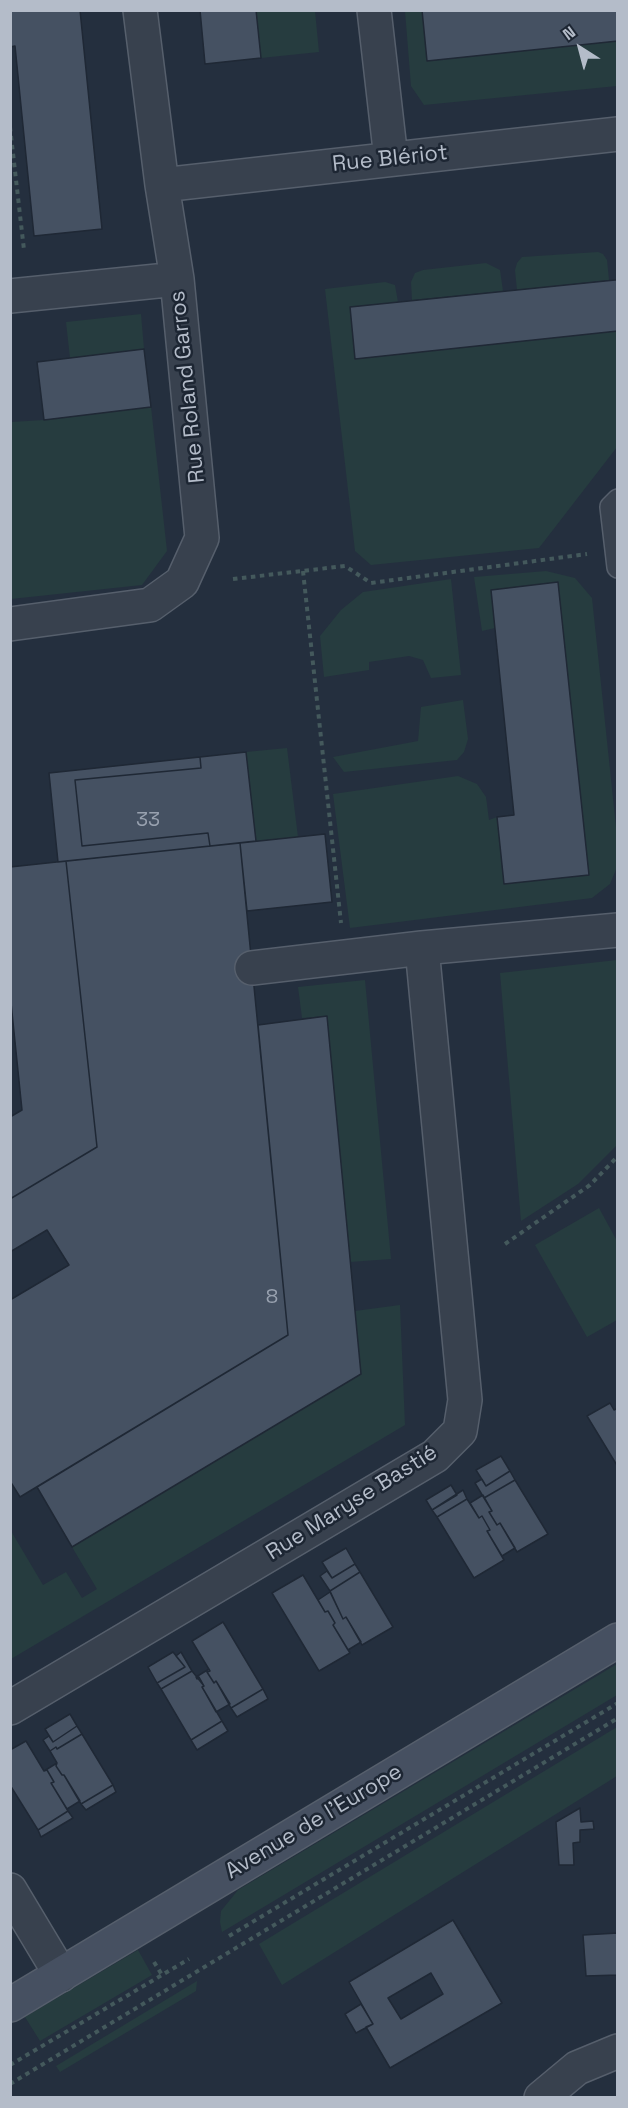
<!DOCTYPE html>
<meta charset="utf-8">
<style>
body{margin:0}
#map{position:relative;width:628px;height:2108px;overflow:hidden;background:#242f3e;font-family:"Space Grotesk",sans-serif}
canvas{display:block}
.frame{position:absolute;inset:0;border:12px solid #b4bcc9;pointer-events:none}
.north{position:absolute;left:550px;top:18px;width:60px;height:60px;-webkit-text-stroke:4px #1d2633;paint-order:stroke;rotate:324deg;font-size:16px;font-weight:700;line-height:24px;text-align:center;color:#b4bcc9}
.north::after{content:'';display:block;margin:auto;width:21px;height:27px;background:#b4bcc9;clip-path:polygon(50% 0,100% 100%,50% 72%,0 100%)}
</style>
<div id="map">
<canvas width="628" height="2108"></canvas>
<div class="frame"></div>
<div class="north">N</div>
</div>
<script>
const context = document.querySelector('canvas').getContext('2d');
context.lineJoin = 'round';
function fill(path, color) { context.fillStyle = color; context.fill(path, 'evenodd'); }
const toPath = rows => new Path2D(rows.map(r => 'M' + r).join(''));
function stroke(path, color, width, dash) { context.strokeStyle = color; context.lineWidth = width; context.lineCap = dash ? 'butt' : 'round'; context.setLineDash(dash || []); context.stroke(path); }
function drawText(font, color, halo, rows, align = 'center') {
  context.font = font + ' "Space Grotesk",sans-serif'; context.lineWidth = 5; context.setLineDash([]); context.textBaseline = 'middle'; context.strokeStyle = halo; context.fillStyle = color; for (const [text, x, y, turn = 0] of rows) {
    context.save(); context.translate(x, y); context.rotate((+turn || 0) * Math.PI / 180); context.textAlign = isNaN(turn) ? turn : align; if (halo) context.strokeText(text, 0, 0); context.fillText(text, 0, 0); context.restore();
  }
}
fill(toPath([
 [256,11,315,11,319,52,261,58],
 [405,11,422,11,428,61,617,41,617,86,424,105,411,86],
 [598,252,603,254,607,260,609,280,517,290,515,270,517,263,522,257],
 [486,263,500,270,503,291,412,300,411,282,415,273,423,270],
 [385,282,395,285,398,302,350,307,355,359,617,331,617,447,539,548,371,565,355,551,325,289],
 [141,314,144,349,70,358,66,322],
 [151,407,167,551,142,585,11,599,11,422,44,420],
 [546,571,575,578,592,598,618,846,617,867,610,884,592,898,350,928,333,794,458,776,477,784,486,797,489,820,497,817,504,884,589,875,558,583,491,590,495,628,482,631,474,577],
 [451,579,461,675,431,678,423,660,409,656,369,662,369,670,324,677,320,636,341,610,363,592],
 [463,700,468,739,464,752,457,760,344,772,333,757,418,741,421,707],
 [287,748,298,837,256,841,246,752],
 [617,960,617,1145,578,1184,521,1221,500,973],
 [365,980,391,1259,350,1262,327,1016,302,1018,298,987],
 [599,1208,617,1241,617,1320,587,1337,535,1245],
 [400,1305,405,1425,11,1659,11,1531,43,1585,66,1572,82,1598,97,1589,72,1547,361,1374,355,1311],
 [617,1664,617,1695,222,1932,220,1922,221,1911,238,1890],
 [617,1727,617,1776,282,1985,259,1944],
 [138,1950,152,1975,40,2041,25,2017],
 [197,1981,196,1991,60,2072,56,2066]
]), '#263c3f');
const building = toPath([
 [10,10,80,10,102,229,34,236,15,46,10,47,10,10],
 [200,10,256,10,261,58,205,64,200,10],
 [422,10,618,10,618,41,427,61,422,10],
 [615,280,618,280,618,331,355,359,350,307,615,280],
 [144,349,151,407,44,420,37,362,144,349],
 [558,582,589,875,504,884,497,817,514,815,491,590,558,582],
 [246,752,256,841,210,846,208,833,82,846,75,780,201,768,200,757,246,752],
 [200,757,201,768,75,780,82,846,208,833,210,846,58,862,49,773,200,757],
 [325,834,332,902,247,911,240,843,325,834],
 [240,843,288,1335,20,1497,10,1481,10,1300,69,1265,47,1230,10,1252,10,1199,97,1147,66,861,240,843],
 [66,861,97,1147,10,1199,10,1117,22,1110,10,993,10,867,66,861],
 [327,1016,361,1374,72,1547,37,1487,288,1335,258,1025,327,1016],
 [610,1403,614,1410,618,1408,618,1467,587,1416,610,1403],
 [501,1456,510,1471,486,1486,476,1470,501,1456],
 [510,1471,515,1480,484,1498,475,1483,482,1479,486,1486,510,1471],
 [515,1480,548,1534,517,1552,500,1523,497,1525,489,1512,492,1511,484,1498,515,1480],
 [451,1485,457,1495,432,1510,426,1500,451,1485],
 [463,1490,467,1499,437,1517,432,1510,463,1490],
 [483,1495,492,1511,489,1512,497,1525,500,1523,515,1548,502,1556,487,1531,490,1530,482,1516,479,1518,470,1503,483,1495],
 [467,1499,479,1518,482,1516,490,1530,487,1531,504,1560,474,1578,437,1517,467,1499],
 [346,1548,355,1564,332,1578,322,1562,346,1548],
 [355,1564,360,1572,330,1591,320,1576,327,1571,332,1578,355,1564],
 [360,1572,393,1627,362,1645,346,1617,343,1619,330,1591,360,1572],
 [303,1575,325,1612,328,1611,335,1623,333,1625,350,1653,319,1671,272,1593,303,1575],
 [330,1592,343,1619,346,1617,361,1642,348,1650,333,1625,335,1623,328,1611,325,1612,318,1600,330,1592],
 [223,1622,263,1689,231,1708,216,1681,214,1683,207,1672,210,1671,192,1641,223,1622],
 [173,1652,185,1667,157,1683,148,1667,173,1652],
 [181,1652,192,1671,161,1689,157,1683,185,1667,176,1656,181,1652],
 [209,1669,210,1671,207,1672,214,1683,216,1681,230,1704,216,1712,202,1687,204,1686,199,1677,197,1679,196,1677,209,1669],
 [192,1671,204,1686,202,1687,222,1721,191,1740,161,1689,192,1671],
 [263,1689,268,1699,237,1717,231,1708,263,1689],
 [70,1714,77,1726,53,1742,45,1729,70,1714],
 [222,1721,228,1731,197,1750,191,1740,222,1721],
 [77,1726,82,1734,57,1749,56,1747,50,1751,43,1740,49,1736,53,1742,77,1726],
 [82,1734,113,1785,81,1804,64,1775,62,1775,56,1766,57,1763,50,1751,56,1747,57,1749,82,1734],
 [26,1741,44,1771,47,1770,54,1782,51,1783,68,1811,38,1830,10,1785,10,1750,26,1741],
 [57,1763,56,1766,62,1775,64,1775,80,1801,67,1809,51,1783,54,1782,47,1770,44,1771,57,1763],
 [113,1785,116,1792,86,1810,81,1804,113,1785],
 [580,1808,581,1822,593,1821,594,1829,580,1830,580,1842,573,1843,574,1865,559,1865,556,1822,580,1808],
 [68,1811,73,1818,41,1837,38,1830,68,1811],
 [453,1920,502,2003,390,2068,366,2027,373,2024,349,1982,453,1920],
 [431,1973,443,1994,401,2019,388,1998,431,1973],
 [618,1933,618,1975,586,1976,583,1935,618,1933],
 [361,2004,373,2024,356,2033,345,2014,361,2004]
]);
fill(building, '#455162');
stroke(building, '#1f2835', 1.5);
const lane = toPath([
 [618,500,611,507,618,567]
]);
const street = toPath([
 [374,10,391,159],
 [162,185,618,134],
 [10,296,177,279],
 [10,624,150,605,182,582,202,538,177,279,162,185,140,10],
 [252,968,422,948,618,930],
 [10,1708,435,1456,460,1431,465,1400,422,948],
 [10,1890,61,1975],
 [541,2098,577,2068,618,2051]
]);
const secondary = toPath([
 [10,2005,618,1640]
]);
stroke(lane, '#565f6c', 24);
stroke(street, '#565f6c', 36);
stroke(secondary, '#565f6c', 36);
stroke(toPath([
 [10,127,24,250],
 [303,571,341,923],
 [233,579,345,566,371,583,587,554],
 [505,1244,590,1185,618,1156],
 [229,1936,618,1703],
 [154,1962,162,1975],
 [10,2065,189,1959],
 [10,2084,618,1718]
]), '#44595c', 4, [4.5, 4.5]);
stroke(lane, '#38414e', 21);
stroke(street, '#38414e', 33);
stroke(secondary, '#465061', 33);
drawText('20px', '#98a1af', null, [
 ["33",148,821],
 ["8",272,1298]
]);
drawText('22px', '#b4bcc9', '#1d2633', [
 ["Rue Blériot",390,159,-6],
 ["Rue Roland Garros",188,387,-96],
 ["Rue Maryse Bastié",352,1503,-32],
 ["Avenue de l'Europe",314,1822,-31]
]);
</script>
